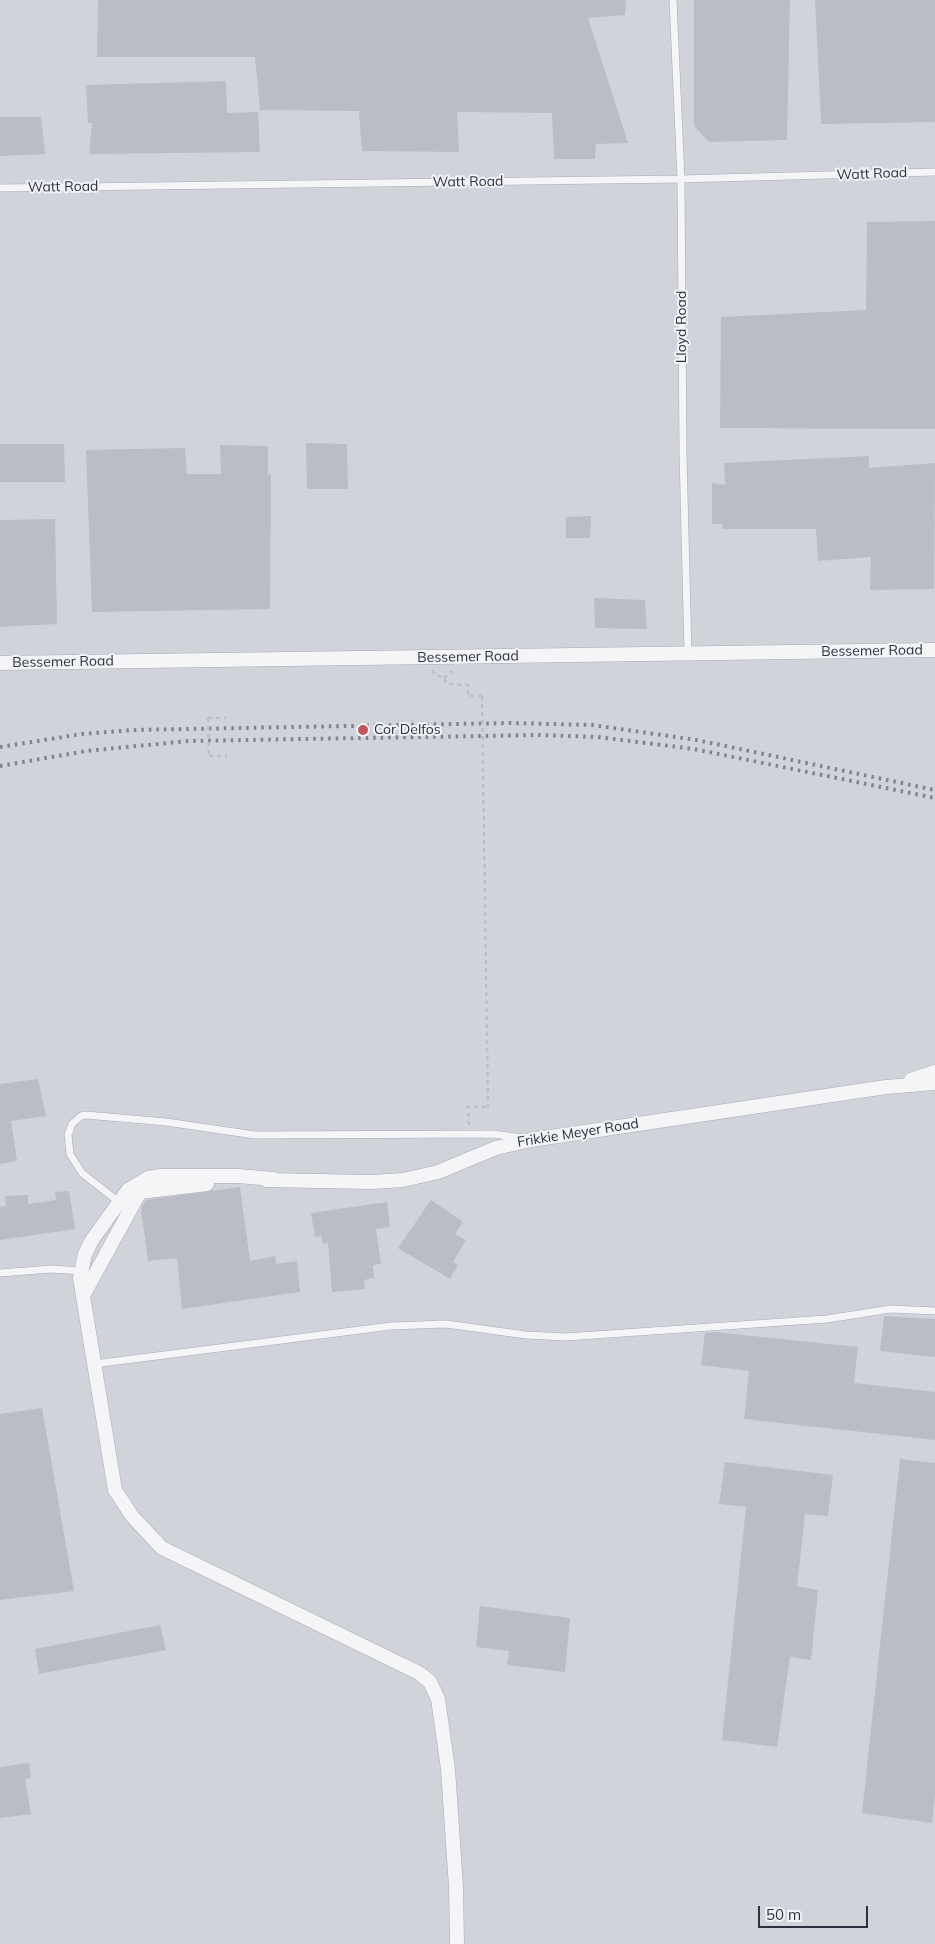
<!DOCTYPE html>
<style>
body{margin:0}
#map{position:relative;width:935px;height:1944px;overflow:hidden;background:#e2e4e9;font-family:Mulish,sans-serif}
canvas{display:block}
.scale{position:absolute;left:758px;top:1906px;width:110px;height:22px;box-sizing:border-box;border:2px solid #2c313f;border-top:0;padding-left:6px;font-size:15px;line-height:18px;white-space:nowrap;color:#2c313f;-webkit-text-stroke:4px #f2f3f7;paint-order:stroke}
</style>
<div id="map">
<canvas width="935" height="1944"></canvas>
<div class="scale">50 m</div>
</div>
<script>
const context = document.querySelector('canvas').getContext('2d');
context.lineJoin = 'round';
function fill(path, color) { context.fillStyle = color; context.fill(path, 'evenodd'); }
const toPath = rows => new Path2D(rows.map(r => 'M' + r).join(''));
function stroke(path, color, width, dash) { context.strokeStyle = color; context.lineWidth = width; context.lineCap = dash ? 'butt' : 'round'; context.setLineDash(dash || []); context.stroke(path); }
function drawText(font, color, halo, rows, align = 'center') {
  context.font = font + ' Mulish,sans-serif'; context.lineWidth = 4; context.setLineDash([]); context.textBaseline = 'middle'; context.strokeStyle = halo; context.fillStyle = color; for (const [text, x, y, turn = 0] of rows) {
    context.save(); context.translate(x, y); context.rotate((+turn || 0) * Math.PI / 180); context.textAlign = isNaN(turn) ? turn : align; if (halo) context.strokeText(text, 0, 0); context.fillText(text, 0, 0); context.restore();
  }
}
fill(toPath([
 [0,0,935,0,935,1944,0,1944]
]), '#d1d3db');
fill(toPath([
 [98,0,626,0,625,15,588,18,628,143,596,144,595,159,554,159,552,113,457,112,459,152,362,151,359,111,260,110,255,57,97,57],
 [694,0,790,0,787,140,709,142,694,126],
 [815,0,935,0,935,122,821,124],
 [226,81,227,113,258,112,260,152,89,154,92,123,88,123,86,85],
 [0,117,41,117,45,154,0,156],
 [935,221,935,429,720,428,721,317,866,310,867,222],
 [306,443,347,444,348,489,307,489],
 [0,444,64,444,65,482,0,482],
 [220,445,268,446,268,474,271,474,270,609,92,612,86,450,185,448,187,474,221,474],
 [869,456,869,468,935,463,934,589,870,590,871,557,818,561,816,529,722,529,723,524,712,524,712,483,725,485,724,463],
 [591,516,590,538,566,538,566,517],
 [55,519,57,624,0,627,0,520],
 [594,598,645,600,647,629,595,628],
 [38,1079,46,1116,11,1121,17,1161,0,1164,0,1084],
 [240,1187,250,1261,275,1256,276,1264,297,1261,300,1292,182,1309,177,1258,148,1261,141,1209,146,1200],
 [69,1191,75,1229,0,1240,0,1207,6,1206,5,1196,28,1195,28,1204,56,1200,55,1192],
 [431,1200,463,1222,455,1234,466,1240,453,1262,458,1265,450,1279,398,1248],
 [387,1202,390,1227,376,1229,381,1264,373,1265,374,1278,364,1280,365,1289,332,1292,328,1243,323,1244,321,1236,315,1237,311,1213],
 [884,1316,935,1319,935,1357,880,1351],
 [714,1332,858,1347,854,1383,935,1392,935,1440,744,1419,749,1371,701,1365,705,1333],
 [42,1408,74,1591,0,1600,0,1414],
 [900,1459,935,1463,935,1793,932,1823,862,1813],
 [725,1462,833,1475,828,1516,805,1514,797,1586,818,1590,811,1660,790,1657,777,1747,722,1740,746,1507,719,1504],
 [480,1606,570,1618,565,1672,507,1665,509,1651,476,1647],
 [160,1625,166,1650,39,1674,35,1649],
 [29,1763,31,1778,25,1779,31,1814,0,1818,0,1767]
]), '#babdc5');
const service = toPath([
 [673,0,681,179,683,454,688,654],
 [0,188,681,179,935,172],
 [120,1203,82,1173,70,1154,68,1135,72,1124,81,1116,86,1115,166,1122,255,1135,493,1134,522,1138],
 [0,1273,51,1269,82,1271],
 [94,1364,391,1326,446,1324,526,1335,565,1337,827,1319,891,1309,935,1311]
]);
const minor = toPath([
 [0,663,935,650],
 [911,1080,935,1072],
 [274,1179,238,1176,161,1176,148,1178,128,1190,92,1240,85,1254,80,1278,115,1490,132,1516,162,1548,419,1673,430,1682,438,1699,448,1769,456,1887,457,1944],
 [266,1180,371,1182,403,1180,438,1172,496,1148,531,1140,886,1087,935,1083],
 [84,1294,140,1192,207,1184]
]);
stroke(service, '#a8abb3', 8);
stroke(minor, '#a8abb3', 15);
stroke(toPath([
 [433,670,434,674,444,678,447,684,468,685,468,696,482,696],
 [444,678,452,671],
 [208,718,226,718],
 [209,756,227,756],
 [469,1125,468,1107,488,1107]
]), '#bdbec4', 2.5, [4, 4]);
stroke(service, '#f5f5f8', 7);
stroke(minor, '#f5f5f8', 14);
stroke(toPath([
 [0,747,82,734,133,730,510,723,592,725,697,740,935,790],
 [0,766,86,751,188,741,539,735,598,737,694,749,935,798]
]), '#7e8391', 4, [2.5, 5]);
stroke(toPath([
 [482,696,488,1107],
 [208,718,209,756]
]), '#bdbec4', 2.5, [4, 4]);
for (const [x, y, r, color] of [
 [363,730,6,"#bf575a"]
]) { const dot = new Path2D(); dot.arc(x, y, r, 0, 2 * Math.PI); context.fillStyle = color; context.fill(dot); stroke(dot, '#f2f3f7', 2); }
drawText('14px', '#2c313f', '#f2f3f7', [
 ["Watt Road",872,174,-2],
 ["Watt Road",468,182,-1],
 ["Watt Road",63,187,-1],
 ["Lloyd Road",682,327,-90],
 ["Bessemer Road",872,651,-1],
 ["Bessemer Road",468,657,-1],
 ["Bessemer Road",63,662,-1],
 ["Frikkie Meyer Road",578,1133,-9]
]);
drawText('14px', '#2c313f', '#f2f3f7', [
 ["Cor Delfos",374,730]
], 'left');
</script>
